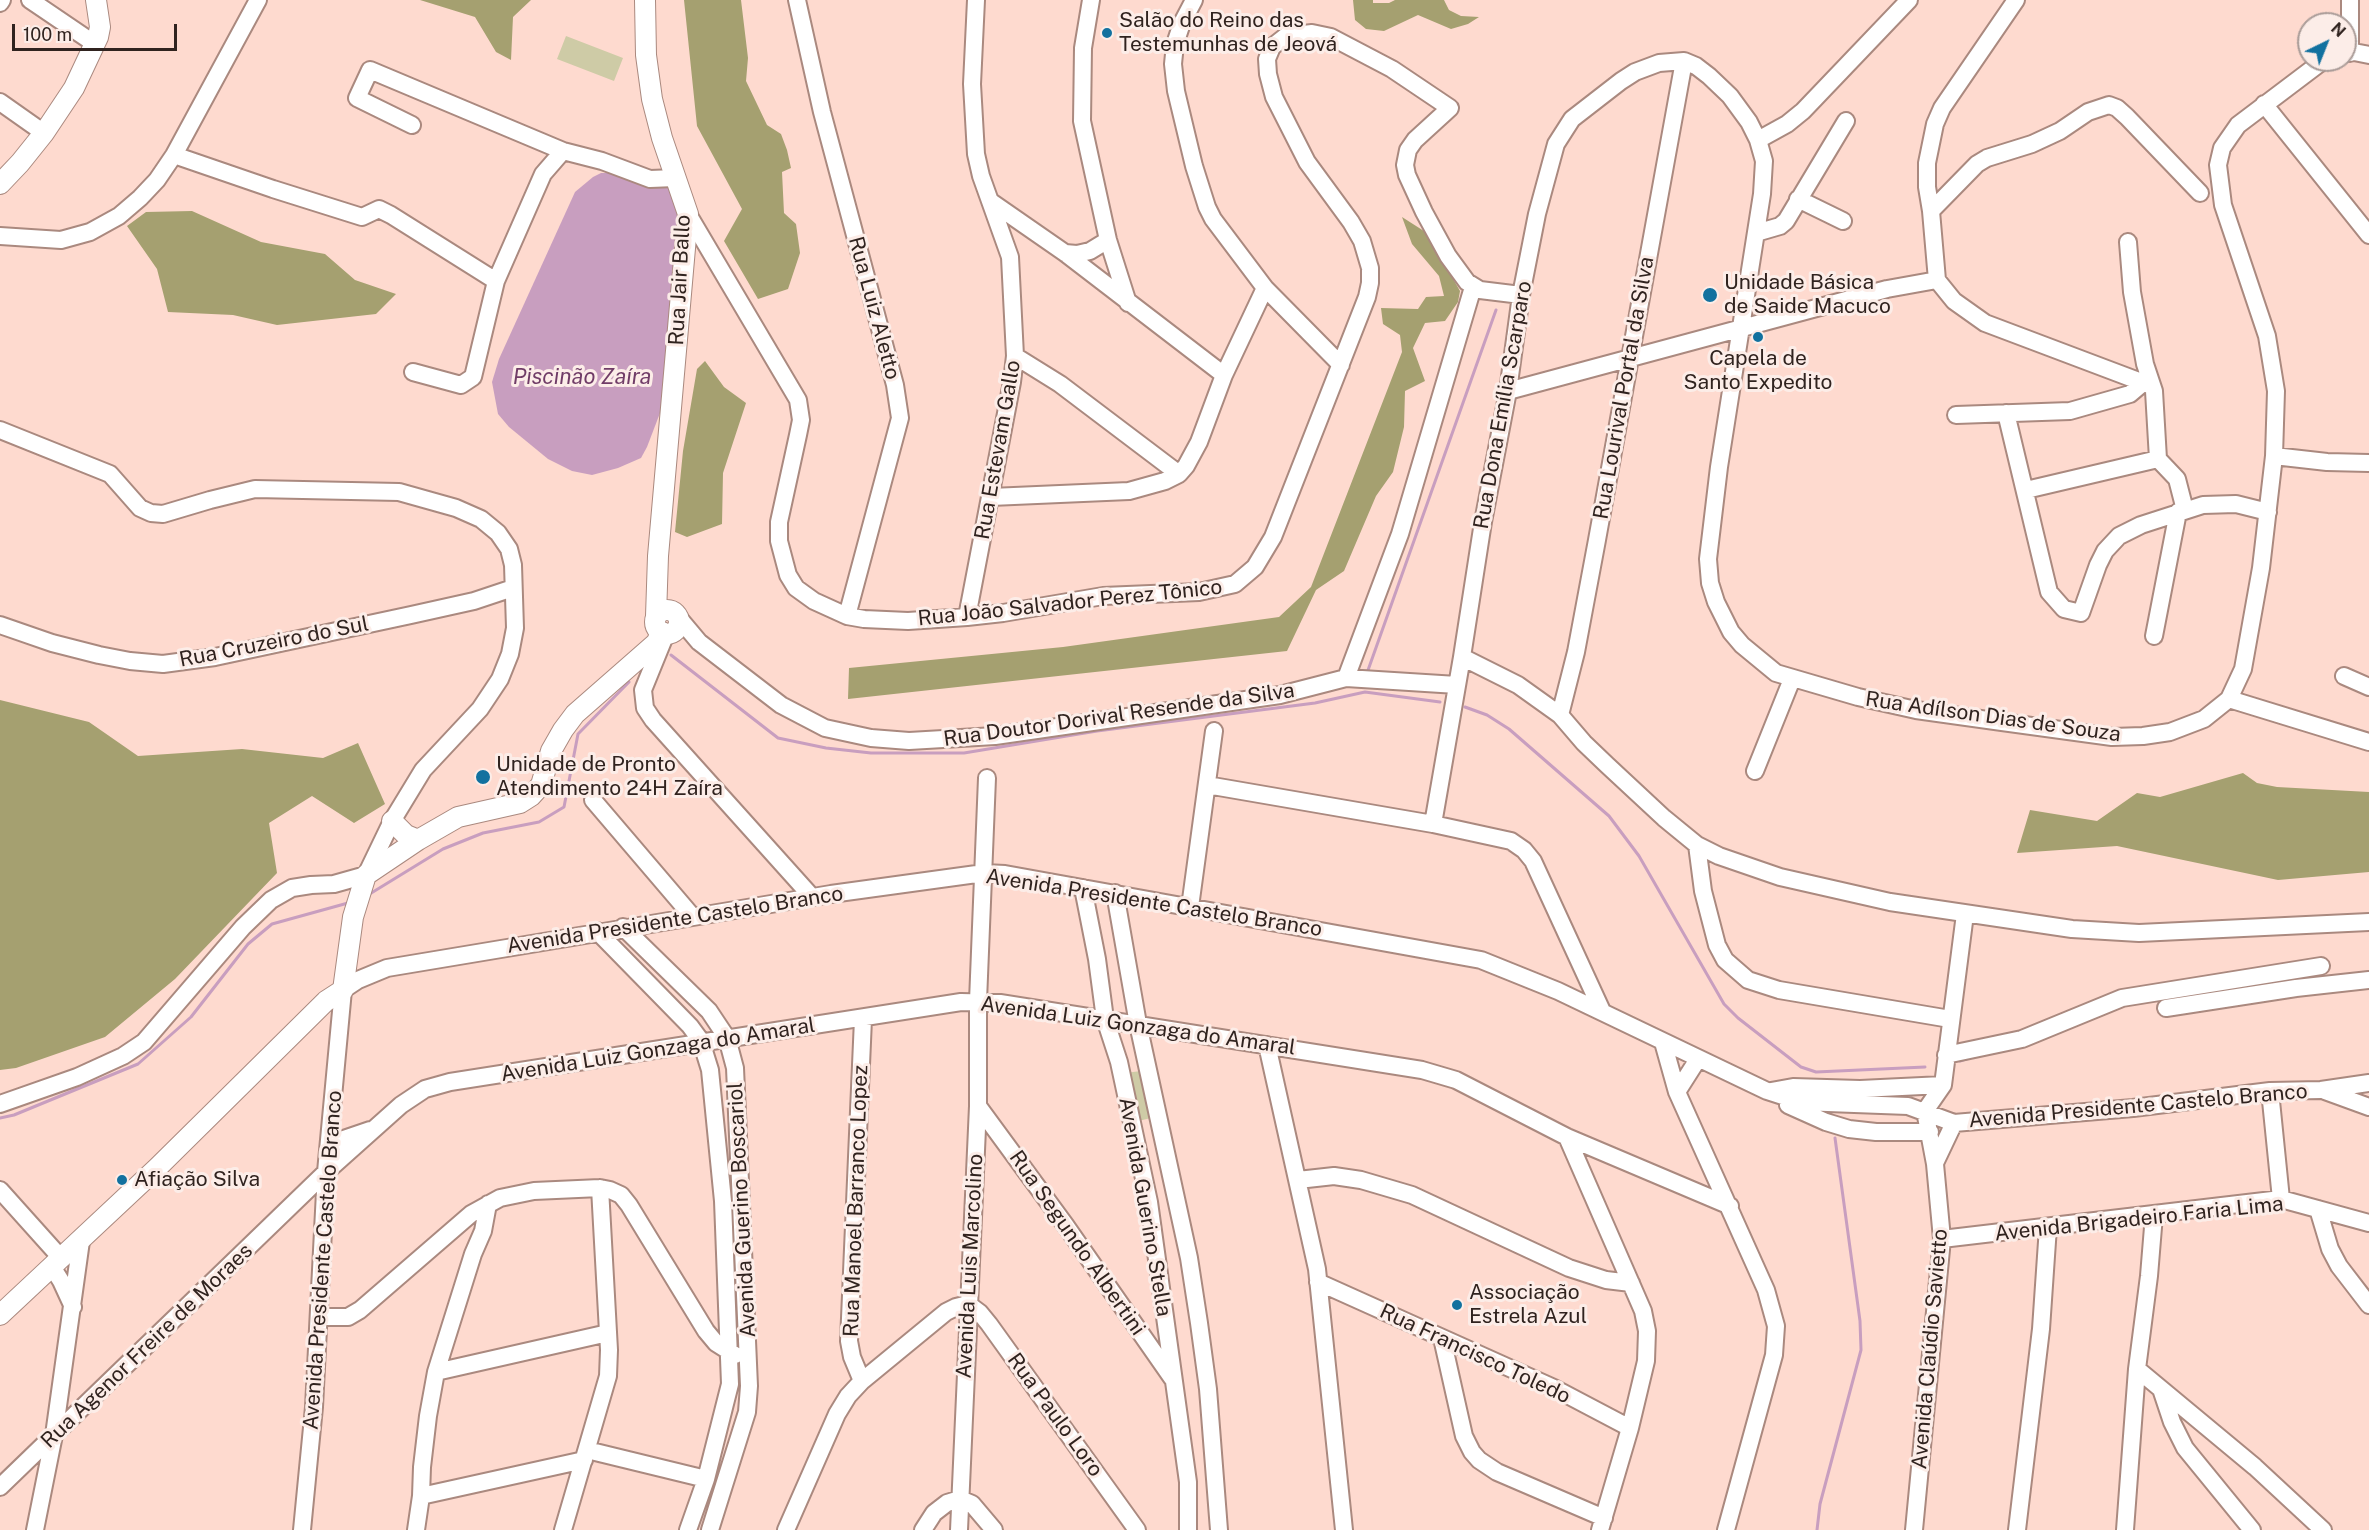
<!DOCTYPE html>
<meta charset="utf-8">
<style>
body{margin:0}
#map{position:relative;width:2369px;height:1530px;overflow:hidden;background:#fedacf;font-family:"Public Sans",sans-serif}
canvas{display:block}
.north{position:absolute;left:2297px;top:12px;width:60px;height:60px;box-sizing:border-box;background:#fcede8;border:2px solid #aa9c98;border-radius:50%;rotate:43deg;font-size:16px;font-weight:700;line-height:24px;text-align:center;color:#30231f}
.north::after{content:'';display:block;margin:auto;width:21px;height:27px;background:#12719f;clip-path:polygon(50% 0,100% 100%,50% 72%,0 100%)}
.scale{position:absolute;left:12px;top:24px;width:165px;height:27px;box-sizing:border-box;border:3px solid #30231f;border-top:0;padding-left:8px;font-size:18px;line-height:21px;white-space:nowrap;color:#30231f;-webkit-text-stroke:4px #fcede8;paint-order:stroke}
</style>
<div id="map">
<canvas width="2369" height="1530"></canvas>
<div class="north">N</div>
<div class="scale">100 m</div>
</div>
<script>
const context = document.querySelector('canvas').getContext('2d');
context.lineJoin = 'round';
function fill(path, color) { context.fillStyle = color; context.fill(path, 'evenodd'); }
const toPath = rows => new Path2D(rows.map(r => 'M' + r).join(''));
function stroke(path, color, width, dash) { context.strokeStyle = color; context.lineWidth = width; context.lineCap = dash ? 'butt' : 'round'; context.setLineDash(dash || []); context.stroke(path); }
function drawText(font, color, halo, rows, align = 'center') {
  context.font = font + ' "Public Sans",sans-serif'; context.lineWidth = 6; context.setLineDash([]); context.textBaseline = 'middle'; context.strokeStyle = halo; context.fillStyle = color; for (const [text, x, y, turn = 0] of rows) {
    context.save(); context.translate(x, y); context.rotate((+turn || 0) * Math.PI / 180); context.textAlign = isNaN(turn) ? turn : align; if (halo) context.strokeText(text, 0, 0); context.fillText(text, 0, 0); context.restore();
  }
}
fill(toPath([
 [566,36,623,58,614,81,557,59],
 [1141,1071,1151,1118,1134,1122,1125,1073]
]), '#cecba6');
fill(toPath([
 [420,0,531,0,513,17,511,60,496,52,475,17],
 [684,0,741,0,748,58,746,81,767,125,781,134,787,150,791,168,782,172,784,213,796,224,800,253,788,289,758,299,724,241,742,209,697,126],
 [1353,0,1373,0,1373,3,1389,3,1395,0,1444,0,1449,10,1461,16,1479,17,1468,24,1451,29,1418,15,1384,31,1366,29,1355,20],
 [192,211,261,242,325,254,355,280,396,294,376,314,277,325,233,315,168,312,157,269,127,226,146,212],
 [1402,217,1427,233,1460,291,1458,302,1445,321,1425,323,1413,348,1425,381,1405,391,1404,427,1393,472,1376,496,1344,571,1316,590,1287,651,848,699,849,668,1063,647,1279,617,1311,587,1402,352,1400,335,1383,324,1381,308,1418,309,1426,297,1444,296,1439,276,1412,244],
 [705,361,724,387,746,403,723,473,722,524,687,537,675,532,683,451,697,369],
 [0,700,89,722,138,756,242,749,323,758,358,743,385,804,354,823,312,796,269,823,277,873,175,979,105,1037,16,1068,0,1070],
 [2243,773,2257,783,2277,787,2369,792,2369,872,2278,880,2117,846,2017,853,2030,810,2097,821,2137,793,2160,797]
]), '#a5a070');
fill(toPath([
 [601,173,614,173,673,186,681,213,672,326,660,413,647,447,641,458,618,468,592,475,572,471,548,459,509,427,498,414,492,382,499,359,575,192,593,177]
]), '#c89ebf');
stroke(toPath([
 [671,655,778,738,826,748,871,753,964,753,1097,731,1315,703,1365,692,1440,702],
 [1367,673,1496,310],
 [1465,707,1487,715,1509,729,1609,816,1639,856,1724,1004,1738,1018,1801,1067,1816,1072,1925,1067],
 [368,895,443,849,483,833,539,822,564,807,578,734,629,682],
 [2269,983,2289,981],
 [1960,1061,1969,1058],
 [0,1118,14,1115,138,1064,191,1017,248,944,272,924,348,903],
 [1817,1530,1820,1504,1861,1350,1860,1321,1835,1138]
]), '#c89ebf', 3);
const minor = toPath([
 [30,0,95,44],
 [797,0,822,112,895,385,900,418,847,616],
 [1091,0,1083,48,1082,121,1108,240,1128,303],
 [1194,0,1182,23,1175,44,1173,64,1176,91,1194,166,1207,207,1213,219,1265,288,1341,365],
 [0,3,2,0],
 [2345,53,2354,52,2369,55],
 [2350,53,2350,0],
 [0,102,44,133],
 [2264,104,2369,235],
 [412,125,357,98,370,70,563,151,602,161,650,179,675,178],
 [1758,140,1787,124,1803,111,1909,0],
 [174,155,273,189,362,217,379,209,391,215,496,281],
 [1798,199,1843,221],
 [990,201,1065,253,1224,375],
 [1931,211,1977,164,1987,158,2032,144,2060,131,2088,112,2109,105,2117,108,2127,117,2200,193],
 [688,214,798,400,801,420,798,435,779,522,779,541,788,575,796,588,814,601,847,616,864,619,908,621,967,617,1003,613,1103,596,1199,592,1235,584,1255,567,1273,537,1367,297,1370,283,1370,268,1362,241,1351,222,1307,162,1274,97,1268,74,1267,59,1272,47,1286,36,1312,33,1331,37,1392,69,1450,108,1415,140,1408,150,1405,165,1407,175,1424,212,1448,256,1467,282,1480,290,1521,295],
 [1756,233,1780,226,1786,221,1846,121],
 [0,236,61,240,90,232,119,216,140,198,157,180,174,155,258,0],
 [2128,242,2132,292,2145,364,2154,391,2158,459,2177,479,2185,510],
 [1065,253,1077,254,1090,251,1108,240],
 [1937,280,1931,211,1927,187,1927,163,1935,124,1942,108,2016,0],
 [1937,280,1954,301,1985,323,2152,386],
 [1015,356,1060,384,1179,474],
 [413,372,461,385,473,377,496,281,543,174,563,151],
 [1508,391,1887,289,1937,280],
 [2006,413,2049,592,2064,609,2081,613,2098,565,2105,551,2119,536,2141,525,2203,505,2236,504,2268,512],
 [1956,415,2070,411,2130,394,2143,383],
 [0,430,110,474,140,508,151,513,163,514,210,500,255,489,399,492,456,508,481,519,498,533,509,549,513,565,515,628,510,654,500,679,480,709,423,770,392,821,366,875,334,884,311,885,292,888,271,900,243,927,144,1042,123,1056,77,1077,0,1104],
 [2274,456,2327,462,2369,463],
 [2026,490,2158,459],
 [991,497,1129,491,1165,481,1179,474,1186,466,1199,442,1224,375,1265,288],
 [678,617,699,642,781,705,825,728,871,738,909,741,995,736,1280,695,1346,678,1457,685],
 [967,617,1012,382,1015,356,1010,257,981,176,976,154,972,84,976,0],
 [0,625,52,643,99,655,130,661,163,664,215,657,411,615,474,601,513,588],
 [665,636,643,690,645,708,653,720,812,897],
 [2154,636,2178,512],
 [1462,657,1518,685,1560,715,1584,743,1607,765,1664,818,1697,845,1719,856,1780,877,1890,902,2072,929,2139,933,2369,922],
 [2344,676,2369,687],
 [1346,678,1400,534,1473,287],
 [2229,699,2369,742],
 [1560,715,1576,652,1597,540,1684,61],
 [1755,771,1792,679],
 [1207,785,1433,824,1511,841,1524,850,1533,861,1602,1011],
 [593,800,692,916],
 [1433,824,1462,657,1483,522,1508,391,1521,295,1537,214,1556,144,1572,119,1621,81,1635,72,1659,63,1684,61,1696,66,1709,76,1730,96,1749,122,1758,140,1764,161,1762,194,1719,467,1708,559,1710,583,1716,602,1731,632,1742,645,1776,673,1858,697,1916,710,2002,722,2112,737,2143,736,2170,732,2204,719,2229,699,2243,669,2261,568,2274,456,2276,391,2267,336,2223,205,2218,165,2222,148,2238,125,2324,60],
 [1697,845,1703,891,1717,945,1725,960,1748,980,1779,990,1950,1019],
 [1083,888,1097,959,1105,1019,1119,1062,1149,1202,1188,1482,1188,1530],
 [1115,893,1138,1024,1189,1258,1199,1323,1208,1389,1219,1530],
 [1190,907,1214,731],
 [623,927,709,1011,727,1038,735,1068,749,1386,747,1412,710,1530],
 [597,931,690,1026,701,1041,710,1070,723,1201,730,1384,706,1479,688,1530],
 [2166,1008,2296,988,2369,980],
 [1663,1042,1677,1092,1766,1290,1776,1326,1774,1355,1726,1530],
 [1267,1045,1317,1269,1344,1530],
 [1946,1055,2022,1039,2122,998,2321,966],
 [1771,1091,1793,1087,1860,1089,1943,1085],
 [2270,1091,2281,1199],
 [2325,1091,2369,1107],
 [1677,1092,1698,1059],
 [1788,1105,1826,1122,1849,1129,1876,1132,1930,1132],
 [978,1106,1066,1226,1172,1378],
 [1567,1137,1643,1311,1647,1331,1646,1361,1630,1428,1600,1530],
 [329,1144,370,1130],
 [1935,1163,1954,1123],
 [1298,1180,1334,1176,1361,1180,1412,1195,1569,1268,1606,1280,1631,1283],
 [0,1190,61,1258],
 [2318,1209,2330,1249,2339,1266,2369,1305],
 [1942,1239,2281,1199,2369,1223],
 [49,1269,56,1273,61,1281,73,1307],
 [1318,1282,1554,1388,1630,1428],
 [319,1317,348,1317,360,1310,471,1214,500,1198,534,1191,600,1188,610,1190,621,1195,629,1205,706,1331,716,1343,735,1355],
 [1442,1338,1464,1436,1472,1452,1479,1460,1497,1472,1604,1518],
 [2137,1369,2255,1467,2323,1530],
 [436,1372,608,1333],
 [862,1381,852,1357,849,1341,863,1019],
 [2161,1389,2172,1422,2185,1448,2252,1530],
 [587,1450,706,1479],
 [0,1487,326,1172,401,1105,425,1089,450,1082,961,1002,1000,1003,1422,1070,1456,1080,1567,1137,1730,1206],
 [421,1496,584,1460],
 [35,1530,54,1435,81,1241],
 [302,1530,314,1407,326,1172,343,990,358,980,387,968,831,894,984,873,1005,874,1481,960,1558,991,1767,1091,1801,1102,1908,1106,1954,1123,2133,1108,2270,1091,2321,1090,2369,1083],
 [416,1530,421,1496,422,1467,428,1416,436,1372,473,1254,483,1231,488,1204],
 [563,1530,608,1376,609,1350,600,1188],
 [786,1530,837,1414,848,1396,862,1381,946,1312,956,1307,968,1304,980,1313,989,1324,1137,1530],
 [923,1530,934,1513,947,1503,960,1499,972,1504,994,1530],
 [959,1530,978,1106,978,1001,987,778],
 [1914,1530,1942,1239,1935,1164,1925,1111,1943,1085,1965,914],
 [2017,1530,2041,1329,2048,1227],
 [2125,1530,2137,1369,2149,1276,2154,1215]
]);
const major = toPath([
 [645,0,646,55,652,99,662,138,688,214,658,556,656,616],
 [0,184,20,163,44,133,74,88,98,37,100,27,96,0],
 '655 622a12 12 0 1 1 24 0a12 12 0 1 1-24 0Z',
 [392,821,406,835,418,840],
 [0,1315,156,1169,326,1001,343,990,353,917,366,875,418,840,458,817,520,803,531,796,541,785,551,751,563,730,575,714,656,643,662,632]
]);
stroke(minor, '#aa897f', 20);
stroke(major, '#aa897f', 22);
stroke(minor, '#fff', 16);
stroke(major, '#fff', 20);
for (const [x, y, r, color] of [
 [1107,33,6,"#12719f"],
 [1710,295,8,"#12719f"],
 [1758,337,6,"#12719f"],
 [483,777,8,"#12719f"],
 [122,1180,6,"#12719f"],
 [1457,1305,6,"#12719f"]
]) { const dot = new Path2D(); dot.arc(x, y, r, 0, 2 * Math.PI); context.fillStyle = color; context.fill(dot); stroke(dot, '#fcede8', 2); }
drawText('21px', '#30231f', '#fcede8', [
 ["Salão do Reino das",1119,21],
 ["Testemunhas de Jeová",1119,45],
 ["Unidade Básica",1724,283],
 ["de Saide Macuco",1724,307],
 ["Capela de",1758,359,"center"],
 ["Santo Expedito",1758,383,"center"],
 ["Unidade de Pronto",496,765],
 ["Atendimento 24H Zaíra",496,789],
 ["Afiação Silva",134,1180],
 ["Associação",1469,1293],
 ["Estrela Azul",1469,1317]
], 'left');
drawText('21px', '#30231f', '#fcede8', [
 ["Rua Jair Ballo",680,280,-87],
 ["Rua Luiz Aletto",874,308,75],
 ["Rua Lourival Portal da Silva",1624,388,-80],
 ["Rua Dona Emília Scarparo",1503,405,-80],
 ["Rua Estevam Gallo",998,450,-80],
 ["Rua João Salvador Perez Tônico",1070,603,-6],
 ["Rua Cruzeiro do Sul",274,642,-11],
 ["Rua Doutor Dorival Resende da Silva",1119,715,-8],
 ["Rua Adílson Dias de Souza",1993,717,8],
 ["Avenida Presidente Castelo Branco",1154,903,9],
 ["Avenida Presidente Castelo Branco",675,920,-9],
 ["Avenida Luiz Gonzaga do Amaral",1138,1026,8],
 ["Avenida Luiz Gonzaga do Amaral",658,1050,-9],
 ["Avenida Presidente Castelo Branco",2138,1106,-5],
 ["Rua Manoel Barranco Lopez",856,1201,-88],
 ["Avenida Guerino Stella",1145,1207,80],
 ["Avenida Guerino Boscariol",742,1210,-93],
 ["Avenida Brigadeiro Faria Lima",2139,1219,-6],
 ["Rua Segundo Albertini",1077,1243,55],
 ["Avenida Presidente Castelo Branco",323,1260,-86],
 ["Avenida Luis Marcolino",970,1266,-87],
 ["Rua Agenor Freire de Moraes",147,1346,-44],
 ["Avenida Claúdio Savietto",1930,1349,-85],
 ["Rua Francisco Toledo",1475,1354,25],
 ["Rua Paulo Loro",1055,1415,54]
]);
drawText('italic 22px', '#703c67', '#fcede8', [
 ["Piscinão Zaíra",582,377]
]);
</script>
